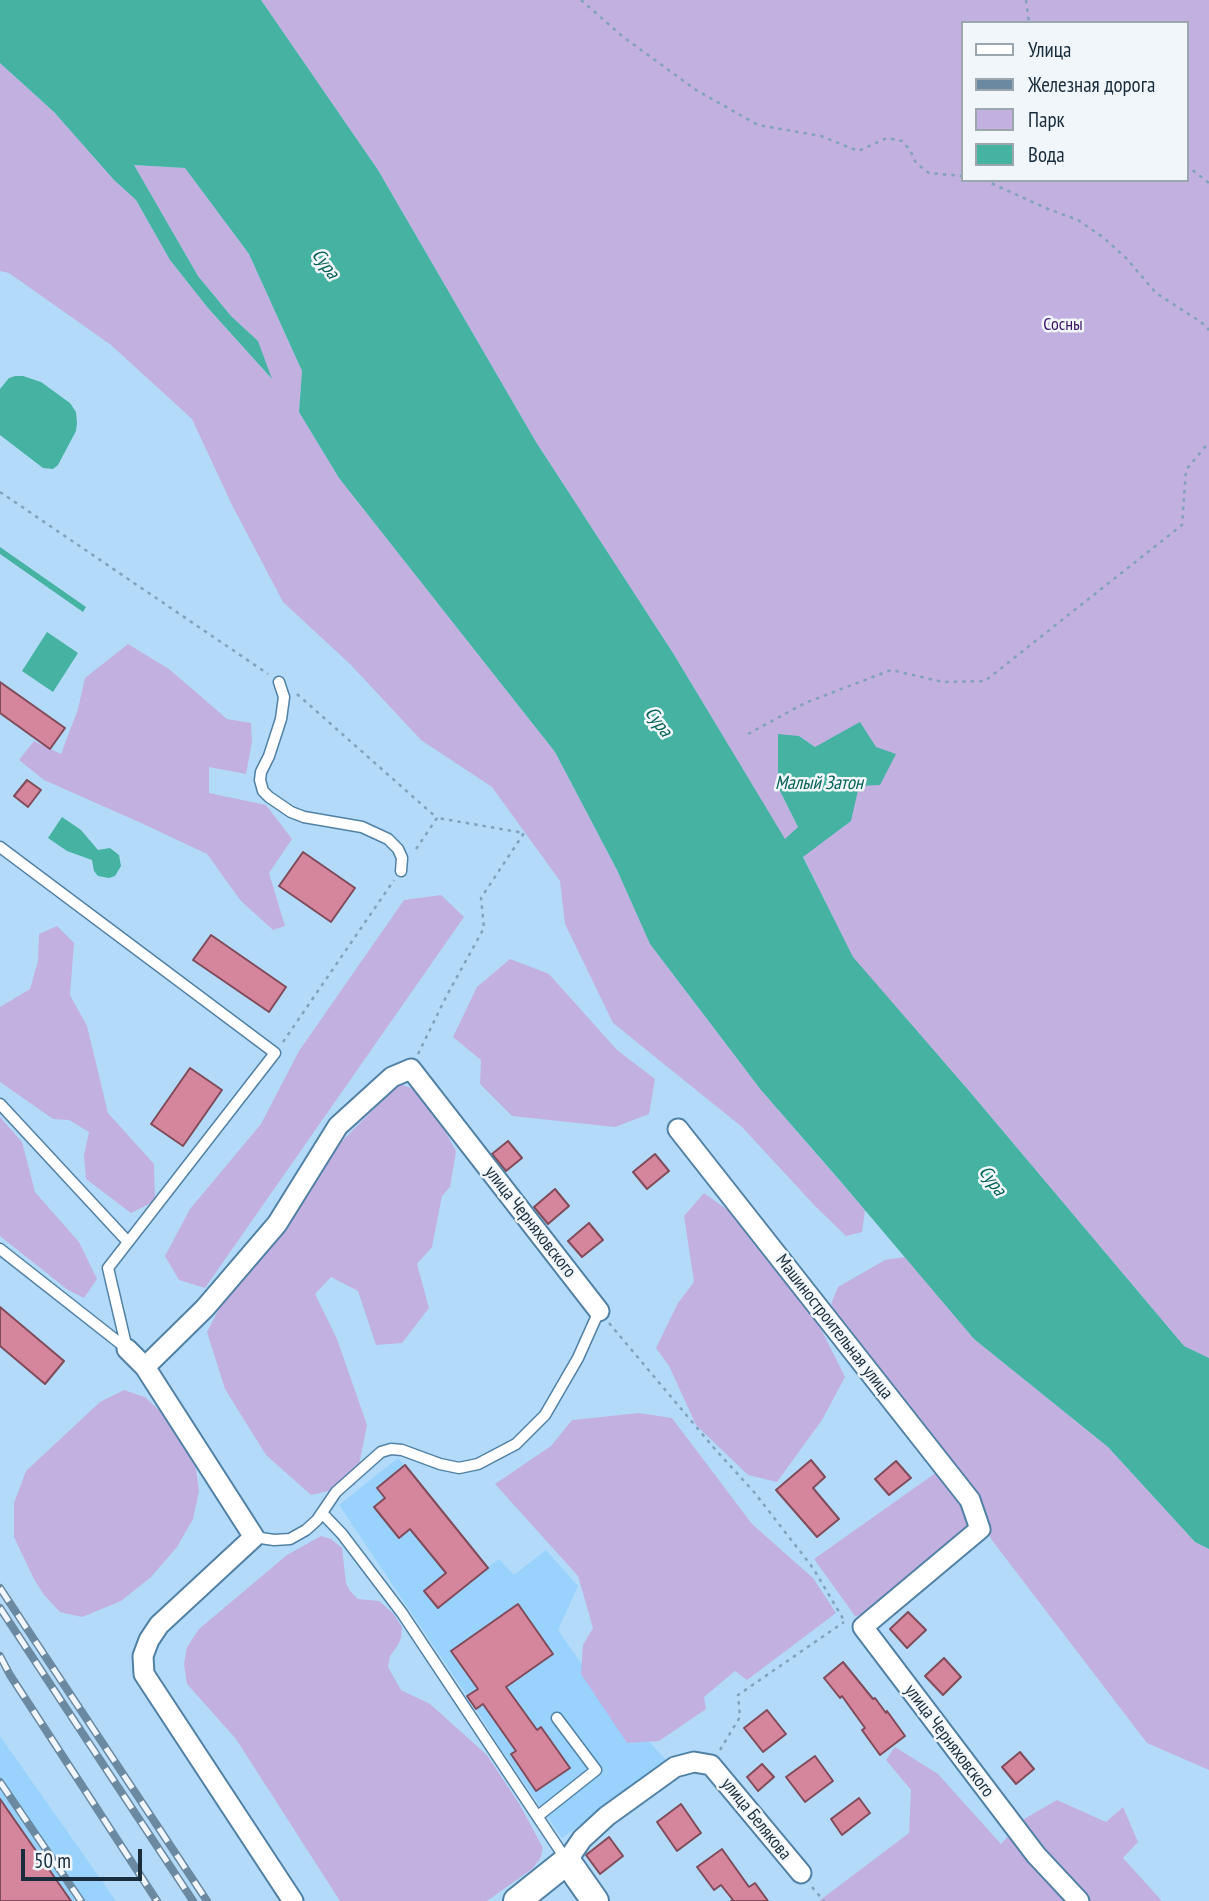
<!DOCTYPE html>
<meta charset="utf-8">
<style>
body{margin:0}
#map{position:relative;width:1209px;height:1901px;overflow:hidden;background:#b3dbf9;font-family:"PT Sans Narrow",sans-serif}
canvas{display:block}
.legend{position:absolute;left:961px;top:21px;width:228px;height:161px;box-sizing:border-box;background:#f1f6fa;border:2px solid #9ba6ae;margin:0;padding:9px 12px;list-style:none;font-size:21px;color:#192d3c}
.legend li{display:flex;align-items:center;gap:14px;height:35px}
.legend b{width:35px;border:2px solid #9ba6ae}
.scale{position:absolute;left:21px;top:1849px;width:121px;height:32px;box-sizing:border-box;border:4px solid #192d3c;border-top:0;padding-left:9px;font-size:21px;line-height:24px;white-space:nowrap;color:#192d3c;-webkit-text-stroke:5px #f1f6fa;paint-order:stroke}
</style>
<div id="map">
<canvas width="1209" height="1901"></canvas>
<ul class="legend">
<li><b style="height:9px;background:#fff"></b>Улица</li>
<li><b style="height:9px;background:#6b89a0"></b>Железная дорога</li>
<li><b style="height:19px;background:#c2b0e1"></b>Парк</li>
<li><b style="height:19px;background:#45b2a2"></b>Вода</li>
</ul>
<div class="scale">50 m</div>
</div>
<script>
const context = document.querySelector('canvas').getContext('2d');
context.lineJoin = 'round';
function fill(path, color) { context.fillStyle = color; context.fill(path, 'evenodd'); }
const toPath = rows => new Path2D(rows.map(r => 'M' + r).join(''));
function stroke(path, color, width, dash) { context.strokeStyle = color; context.lineWidth = width; context.lineCap = dash ? 'butt' : 'round'; context.setLineDash(dash || []); context.stroke(path); }
function drawText(font, color, halo, rows, align = 'center') {
  context.font = font + ' "PT Sans Narrow",sans-serif'; context.lineWidth = 5; context.setLineDash([]); context.textBaseline = 'middle'; context.strokeStyle = halo; context.fillStyle = color; for (const [text, x, y, turn = 0] of rows) {
    context.save(); context.translate(x, y); context.rotate((+turn || 0) * Math.PI / 180); context.textAlign = isNaN(turn) ? turn : align; if (halo) context.strokeText(text, 0, 0); context.fillText(text, 0, 0); context.restore();
  }
}
fill(toPath([
 [398,1458,488,1567,499,1559,514,1575,546,1550,578,1586,558,1630,592,1679,667,1761,562,1838,500,1748,476,1709,339,1505],
 [0,1736,116,1901,0,1901]
]), '#98d2fd');
fill(toPath([
 [261,0,1209,0,1209,1358,1184,1346,970,1092,852,957,803,856,851,821,815,747,799,736,778,787,798,827,785,840,673,653,536,442,378,170],
 [962,23,1186,23,1186,180,962,180],
 [0,63,54,112,114,180,136,200,170,260,208,308,271,378,258,341,231,316,198,276,134,165,185,168,249,254,302,371,299,412,339,478,555,752,617,870,650,944,761,1090,865,1210,862,1232,846,1236,815,1206,742,1127,613,1023,565,924,560,881,492,787,421,740,350,664,283,602,232,505,192,419,111,345,9,273,0,271],
 [128,644,169,669,227,719,251,723,252,742,246,774,209,767,209,793,266,805,292,839,269,873,285,926,273,930,241,901,207,854,139,822,44,780,19,760,34,741,61,754,78,709,85,678],
 [441,895,464,917,205,1288,179,1280,165,1256,190,1209,261,1124,299,1051,404,900],
 [57,926,74,943,70,995,87,1026,108,1113,154,1164,155,1201,131,1213,86,1179,84,1155,89,1132,69,1120,53,1119,0,1082,0,1007,30,989,38,961,39,934],
 [510,959,549,974,617,1050,655,1079,649,1114,615,1127,512,1116,480,1084,481,1060,453,1037,477,987],
 [399,1084,424,1092,456,1151,450,1187,442,1196,432,1247,417,1264,429,1308,402,1343,376,1345,358,1291,331,1277,315,1294,337,1339,367,1425,355,1485,311,1495,266,1455,225,1389,207,1332,220,1307,317,1166],
 [0,1117,22,1142,35,1192,79,1242,97,1279,84,1298,68,1290,0,1236],
 [704,1193,736,1216,814,1315,845,1377,822,1420,777,1482,748,1475,696,1425,669,1366,656,1348,678,1303,694,1282,684,1216],
 [905,1257,974,1339,1108,1447,1195,1542,1209,1549,1209,1770,1147,1743,991,1539,975,1495,879,1382,831,1304,838,1287,885,1260],
 [124,1390,145,1397,162,1413,187,1448,196,1469,199,1491,193,1519,177,1547,151,1577,121,1601,82,1617,60,1612,44,1595,34,1579,14,1537,14,1503,26,1471,100,1402],
 [639,1413,672,1418,752,1524,813,1578,836,1613,747,1680,735,1671,704,1697,706,1709,659,1741,627,1743,581,1674,583,1645,593,1628,578,1576,495,1484,551,1446,572,1420],
 [937,1472,975,1524,867,1614,855,1616,814,1559],
 [321,1536,331,1539,342,1548,346,1583,350,1591,358,1599,379,1601,393,1613,402,1627,401,1638,398,1645,390,1656,388,1667,401,1690,430,1704,487,1755,520,1805,543,1848,540,1859,532,1869,487,1901,340,1901,236,1739,187,1684,184,1664,187,1647,199,1629,287,1555],
 [895,1747,938,1774,1001,1844,1024,1819,1057,1800,1106,1822,1123,1807,1138,1842,1123,1858,1162,1901,819,1901,909,1833,911,1790,886,1760]
]), '#c2b0e1');
fill(toPath([
 [0,0,261,0,378,170,536,442,673,653,785,839,798,827,778,787,778,734,799,736,815,747,860,722,876,747,896,754,880,785,859,786,851,821,803,857,853,957,970,1092,1184,1346,1209,1358,1209,1549,1195,1542,1108,1447,974,1339,842,1183,761,1090,650,944,617,870,555,752,339,478,299,412,302,371,249,254,185,168,134,165,198,276,231,316,258,341,272,379,208,308,170,260,136,200,114,180,54,112,0,63],
 [15,376,23,376,41,382,70,403,76,412,77,423,76,431,58,465,53,469,43,468,0,435,0,389,9,378],
 [0,547,86,607,83,612,0,554],
 [47,632,78,653,53,692,22,671],
 [62,817,81,830,98,850,110,848,119,855,121,866,115,876,109,878,98,876,94,871,92,860,67,851,48,838]
]), '#45b2a2');
const building = toPath([
 [0,682,65,728,50,749,0,713,0,682],
 [27,780,41,790,28,807,14,796,27,780],
 [303,852,355,888,331,922,279,886,303,852],
 [211,935,286,987,269,1012,193,960,211,935],
 [190,1068,222,1090,183,1146,151,1124,190,1068],
 [508,1141,522,1158,506,1171,492,1154,508,1141],
 [655,1154,669,1171,647,1189,633,1172,655,1154],
 [555,1189,569,1206,548,1224,534,1207,555,1189],
 [589,1223,603,1240,582,1257,568,1241,589,1223],
 [0,1307,64,1361,45,1384,0,1346,0,1307],
 [811,1460,825,1477,813,1488,839,1519,817,1537,776,1490,811,1460],
 [896,1461,911,1478,889,1495,875,1479,896,1461],
 [405,1465,488,1568,438,1608,424,1591,446,1573,410,1529,399,1538,374,1507,385,1498,377,1488,405,1465],
 [518,1604,553,1654,506,1687,537,1730,541,1727,570,1768,536,1791,511,1754,516,1751,483,1704,476,1709,467,1696,478,1689,451,1651,518,1604],
 [908,1612,926,1630,907,1648,890,1629,908,1612],
 [944,1658,961,1677,943,1695,925,1676,944,1658],
 [843,1662,873,1699,875,1698,886,1713,887,1711,905,1736,880,1755,862,1730,865,1728,842,1696,840,1698,824,1678,843,1662],
 [767,1710,786,1734,763,1752,744,1728,767,1710],
 [1020,1752,1034,1769,1016,1784,1002,1767,1020,1752],
 [815,1756,833,1781,805,1802,786,1777,815,1756],
 [762,1764,774,1777,758,1791,747,1777,762,1764],
 [859,1798,870,1813,842,1835,831,1819,859,1798],
 [0,1799,71,1901,0,1901,0,1799],
 [681,1804,701,1833,677,1851,657,1822,681,1804],
 [609,1837,623,1856,600,1874,586,1855,609,1837],
 [722,1849,749,1887,755,1883,768,1901,731,1901,733,1900,721,1885,714,1890,697,1867,722,1849]
]);
fill(building, '#d5859c');
stroke(building, '#804b5a', 2);
const service = toPath([
 [279,682,284,697,281,719,269,756,261,772,260,780,263,791,269,797,291,812,304,817,362,827,388,839,398,849,402,858,401,871],
 [0,847,275,1053,108,1268,127,1349],
 [0,1104,128,1242],
 [0,1249,126,1348],
 [322,1513,342,1534,402,1613,567,1861],
 [254,1537,274,1540,290,1539,306,1530,317,1520,336,1492,381,1452,391,1449,402,1450,440,1464,459,1468,478,1464,516,1444,545,1415,578,1358,599,1311],
 [538,1816,596,1770,557,1718]
]);
const minor = toPath([
 [678,1129,970,1500,980,1529,863,1627,1036,1855,1079,1901],
 [127,1349,145,1367,254,1537,159,1625,149,1640,143,1656,144,1674,293,1901],
 [145,1367,205,1308,277,1224,338,1126,392,1077,411,1069,599,1311],
 [567,1861,582,1839,607,1816,675,1767,694,1762,711,1765,801,1873]
]);
const secondary = toPath([
 [517,1901,567,1861,595,1901]
]);
stroke(service, '#5181a4', 13);
stroke(minor, '#5181a4', 23);
stroke(secondary, '#5181a4', 30);
stroke(toPath([
 [581,0,622,36,696,90,758,125,821,136,858,151,887,138,902,141,910,150,916,163,929,173,962,176],
 [1026,0,1029,23],
 [1186,165,1209,183],
 [984,180,1048,209,1078,220,1104,238,1127,259,1156,293,1201,322,1209,330],
 [0,492,268,674],
 [297,694,437,818,414,852],
 [748,734,805,703,891,670,943,682,985,681,1182,525,1186,470,1209,442],
 [283,1042,394,880],
 [418,1054,447,995,484,928,481,898,524,833,438,818],
 [609,1323,714,1448,754,1492,813,1568,845,1622],
 [720,1750,740,1717,738,1695,844,1622],
 [812,1887,824,1901]
]), '#81a2bb', 2.5, [3.5, 5]);
stroke(service, '#fff', 10);
stroke(minor, '#fff', 19);
stroke(secondary, '#fff', 26);
const rail = toPath([
 [0,1588,207,1901],
 [0,1608,193,1901],
 [0,1656,10,1675,157,1901],
 [0,1782,81,1901]
]);
stroke(rail, '#6b89a0', 8);
stroke(rail, '#f1f6fa', 5, [16]);
drawText('18px', '#3e1667', '#f1f6fa', [
 ["Сосны",1063,325]
]);
drawText('18px', '#192d3c', '#f1f6fa', [
 ["улица Черняховского",530,1222,52],
 ["Машиностроительная улица",834,1327,52],
 ["улица Черняховского",949,1741,53],
 ["улица Белякова",756,1819,51]
]);
drawText('italic 19px', '#066358', '#f1f6fa', [
 ["Сура",325,264,54],
 ["Сура",658,722,54],
 ["Малый Затон",819,784],
 ["Сура",992,1181,54]
]);
</script>
